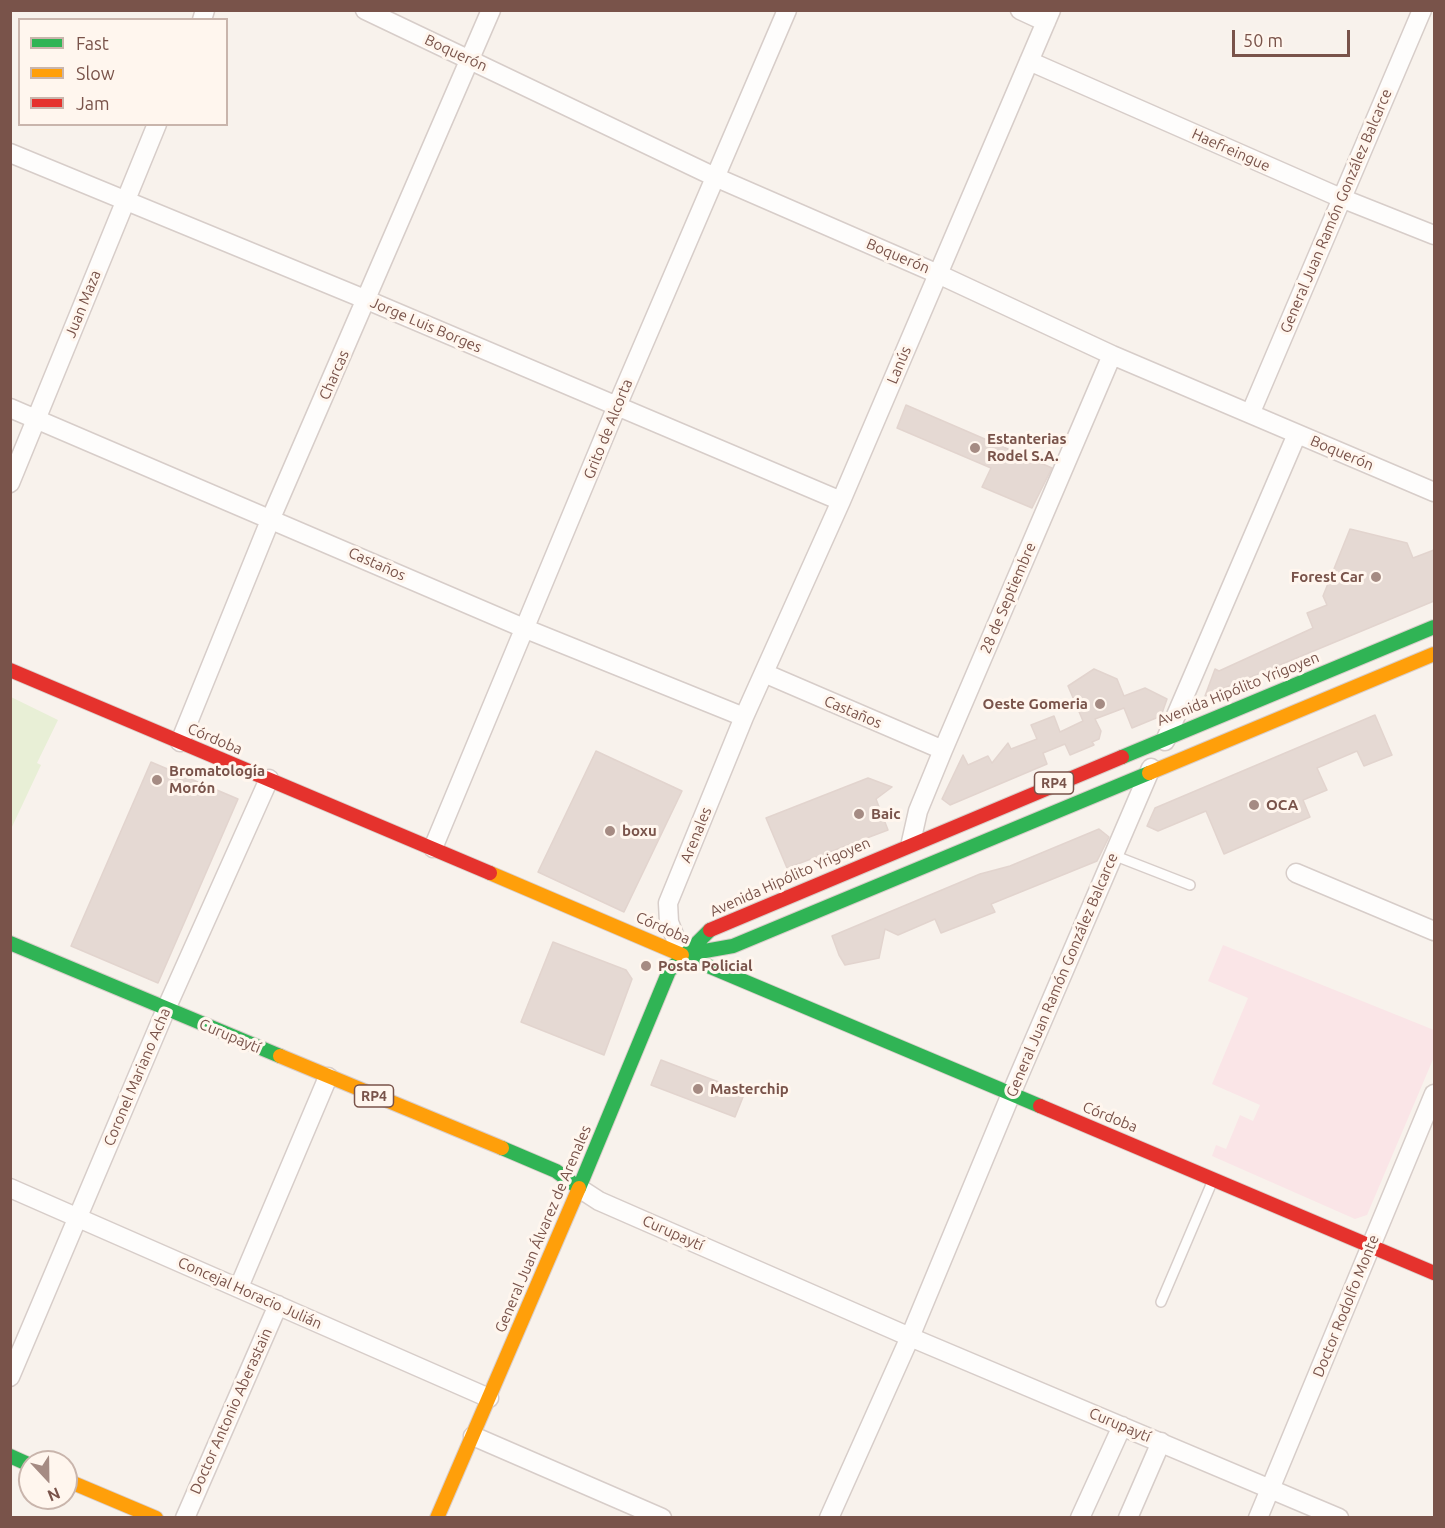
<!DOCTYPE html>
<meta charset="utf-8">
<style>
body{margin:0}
#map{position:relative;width:1445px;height:1528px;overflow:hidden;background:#f8f2ec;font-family:Ubuntu,sans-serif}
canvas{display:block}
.frame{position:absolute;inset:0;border:12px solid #79534a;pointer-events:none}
.legend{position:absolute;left:18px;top:18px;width:210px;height:108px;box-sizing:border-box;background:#fff6ee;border:2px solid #c9b5ac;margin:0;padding:8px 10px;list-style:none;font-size:18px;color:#79534a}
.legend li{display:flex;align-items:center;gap:12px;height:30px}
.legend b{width:30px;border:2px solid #c9b5ac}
.north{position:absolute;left:18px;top:1450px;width:60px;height:60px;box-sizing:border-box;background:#fff6ee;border:2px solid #c9b5ac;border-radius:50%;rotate:158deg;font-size:16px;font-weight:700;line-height:24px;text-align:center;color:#79534a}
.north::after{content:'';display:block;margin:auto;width:21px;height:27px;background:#a58b83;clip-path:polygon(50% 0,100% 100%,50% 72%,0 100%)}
.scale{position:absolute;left:1232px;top:30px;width:118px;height:27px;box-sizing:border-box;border:3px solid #79534a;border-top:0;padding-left:8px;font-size:18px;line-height:21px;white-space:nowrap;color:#79534a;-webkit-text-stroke:4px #fff6ee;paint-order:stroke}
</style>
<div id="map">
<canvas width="1445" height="1528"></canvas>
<div class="frame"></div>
<ul class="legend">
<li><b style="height:8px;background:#30b455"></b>Fast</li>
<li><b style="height:8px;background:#ff9f0a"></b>Slow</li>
<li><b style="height:8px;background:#e5322d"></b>Jam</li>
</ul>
<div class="north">N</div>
<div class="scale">50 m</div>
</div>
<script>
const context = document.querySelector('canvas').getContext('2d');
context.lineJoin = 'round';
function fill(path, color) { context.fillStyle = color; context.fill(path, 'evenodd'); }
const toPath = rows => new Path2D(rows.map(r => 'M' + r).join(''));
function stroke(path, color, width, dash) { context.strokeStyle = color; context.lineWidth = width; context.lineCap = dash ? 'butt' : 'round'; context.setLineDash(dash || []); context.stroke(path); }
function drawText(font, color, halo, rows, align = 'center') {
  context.font = font + ' Ubuntu,sans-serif'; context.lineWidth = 6; context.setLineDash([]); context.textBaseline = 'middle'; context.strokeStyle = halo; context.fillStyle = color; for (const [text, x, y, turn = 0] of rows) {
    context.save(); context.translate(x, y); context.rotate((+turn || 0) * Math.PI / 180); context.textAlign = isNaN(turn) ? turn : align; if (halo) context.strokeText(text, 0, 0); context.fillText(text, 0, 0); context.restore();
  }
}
fill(toPath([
 [1223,945,1434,1030,1434,1057,1367,1215,1355,1219,1212,1156,1216,1145,1226,1149,1240,1115,1253,1121,1260,1105,1212,1084,1248,998,1208,981]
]), '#fae5e7');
fill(toPath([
 [11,697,58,720,37,763,41,765,11,829]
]), '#e8efd6');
const building = toPath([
 [906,405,1052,468,1032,508,982,487,991,468,897,428,906,405],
 [1350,529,1407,543,1413,558,1434,550,1434,601,1205,696,1215,669,1219,671,1313,628,1307,613,1327,605,1323,596,1350,529],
 [1094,669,1117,679,1124,696,1145,688,1167,699,1161,716,1132,728,1124,708,1095,719,1101,731,1099,739,1092,742,1094,745,1070,755,1065,744,1043,753,1047,764,950,805,942,799,963,755,968,765,988,756,992,763,1008,743,1011,749,1037,739,1031,725,1054,716,1060,732,1083,721,1068,686,1094,669],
 [1375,715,1392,755,1364,766,1357,751,1317,768,1327,790,1303,800,1310,817,1224,854,1206,811,1158,831,1147,826,1155,808,1375,715],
 [596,751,682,791,624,912,538,872,596,751],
 [151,762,238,799,158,983,71,946,151,762],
 [868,778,892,787,876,799,888,830,787,868,766,818,868,778],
 [1099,829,1109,837,1097,861,991,904,995,912,941,933,935,919,898,935,885,929,879,958,845,965,839,955,832,936,980,874,1010,866,1099,829],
 [553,942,626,970,632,979,604,1055,521,1022,553,942],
 [661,1060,745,1092,735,1117,651,1085,661,1060]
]);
fill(building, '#e5d9d3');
stroke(building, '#e2d4ce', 1.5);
const lane = toPath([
 [1113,855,1190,885],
 [1161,1302,1213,1180]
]);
const street = toPath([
 [365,10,715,177,938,274,1112,355,1434,492],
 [1020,10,1046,22],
 [202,20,205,10],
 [1029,61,1341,198,1434,235],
 [10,153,367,300,841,501],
 [10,408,526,629,744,717],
 [1251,412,1422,10],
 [10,483,157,124],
 [764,673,943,750],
 [1165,741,1297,434],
 [180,742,271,518,491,10],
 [911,842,918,811,943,750,1112,355],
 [433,848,617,406,787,10],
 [1296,873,1434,931],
 [682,955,669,922,668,903,744,717,841,501,1051,10],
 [10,1188,489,1398],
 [579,1188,599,1201,910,1337,1339,1518],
 [239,1287,328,1077],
 [10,1377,166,1009,269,779],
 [473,1436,662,1518],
 [185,1518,278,1305],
 [829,1518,910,1337,1011,1094,1151,768],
 [1080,1518,1122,1426],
 [1128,1518,1161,1442],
 [1258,1518,1434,1094]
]);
const fast = toPath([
 [1122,757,1434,627],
 [10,943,280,1056],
 [682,955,1040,1106],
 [682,955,733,946,1149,773],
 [502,1148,556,1171,579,1188,669,971,710,930],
 [10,1456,30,1465]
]);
const slow = toPath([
 [1149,773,1434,654],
 [490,873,682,955],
 [280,1056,502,1148],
 [66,1480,156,1518],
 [437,1518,579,1188]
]);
const jam = toPath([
 [10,670,490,873],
 [710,930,1122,757],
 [1040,1106,1434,1273]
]);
stroke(lane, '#d7cdc9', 12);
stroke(street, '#d7cdc9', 21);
stroke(fast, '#d9ceca', 16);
stroke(slow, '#d9ceca', 16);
stroke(jam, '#d9ceca', 16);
stroke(lane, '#fefdfc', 9);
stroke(street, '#fefdfc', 18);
stroke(fast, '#30b455', 14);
stroke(slow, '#ff9f0a', 14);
stroke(jam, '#e5322d', 14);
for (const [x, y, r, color] of [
 [975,448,6,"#a58b83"],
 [1376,577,6,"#a58b83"],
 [1100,704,6,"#a58b83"],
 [157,780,6,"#a58b83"],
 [1254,805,6,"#a58b83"],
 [859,814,6,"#a58b83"],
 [610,831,6,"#a58b83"],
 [646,966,6,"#a58b83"],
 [698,1089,6,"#a58b83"]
]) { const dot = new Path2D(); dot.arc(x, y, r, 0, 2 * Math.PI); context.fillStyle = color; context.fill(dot); stroke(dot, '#fff6ee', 2); }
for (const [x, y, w] of [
 [1054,783,39],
 [374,1096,39]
]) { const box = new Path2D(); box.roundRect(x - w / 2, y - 11, w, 22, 4.5); context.fillStyle = '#fff6ee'; context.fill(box); stroke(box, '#79534a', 1.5); }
drawText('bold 14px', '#79534a', null, [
 ["RP4",1054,783],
 ["RP4",374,1096]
]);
drawText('15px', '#79534a', '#fff6ee', [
 ["Boquerón",456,53,25],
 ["Haefreingue",1231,150,24],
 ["General Juan Ramón González Balcarce",1336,211,-67],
 ["Boquerón",898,256,23],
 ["Juan Maza",83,304,-68],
 ["Jorge Luis Borges",426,325,23],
 ["Lanús",899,365,-67],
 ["Charcas",334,375,-66],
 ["Grito de Alcorta",608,429,-68],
 ["Boquerón",1342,453,23],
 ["Castaños",377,564,24],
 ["28 de Septiembre",1008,598,-67],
 ["Avenida Hipólito Yrigoyen",1238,689,-22],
 ["Castaños",853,712,23],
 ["Córdoba",215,739,23],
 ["Arenales",696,835,-68],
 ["Avenida Hipólito Yrigoyen",790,877,-24],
 ["Córdoba",663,928,24],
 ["General Juan Ramón González Balcarce",1062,975,-67],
 ["Curupaytí",230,1036,23],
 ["Coronel Mariano Acha",137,1077,-67],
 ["Córdoba",1110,1117,22],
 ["General Juan Álvarez de Arenales",543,1229,-67],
 ["Curupaytí",673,1233,24],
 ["Concejal Horacio Julián",250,1293,24],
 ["Doctor Rodolfo Monte",1346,1306,-68],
 ["Doctor Antonio Aberastain",231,1411,-66],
 ["Curupaytí",1120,1425,23]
]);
drawText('bold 15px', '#79534a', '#fff6ee', [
 ["Estanterias",987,439],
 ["Rodel S.A.",987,456],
 ["Forest Car",1364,577,"right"],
 ["Oeste Gomeria",1088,704,"right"],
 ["Bromatología",169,771],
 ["Morón",169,788],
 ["OCA",1266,805],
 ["Baic",871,814],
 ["boxu",622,831],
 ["Posta Policial",658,966],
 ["Masterchip",710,1089]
], 'left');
</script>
